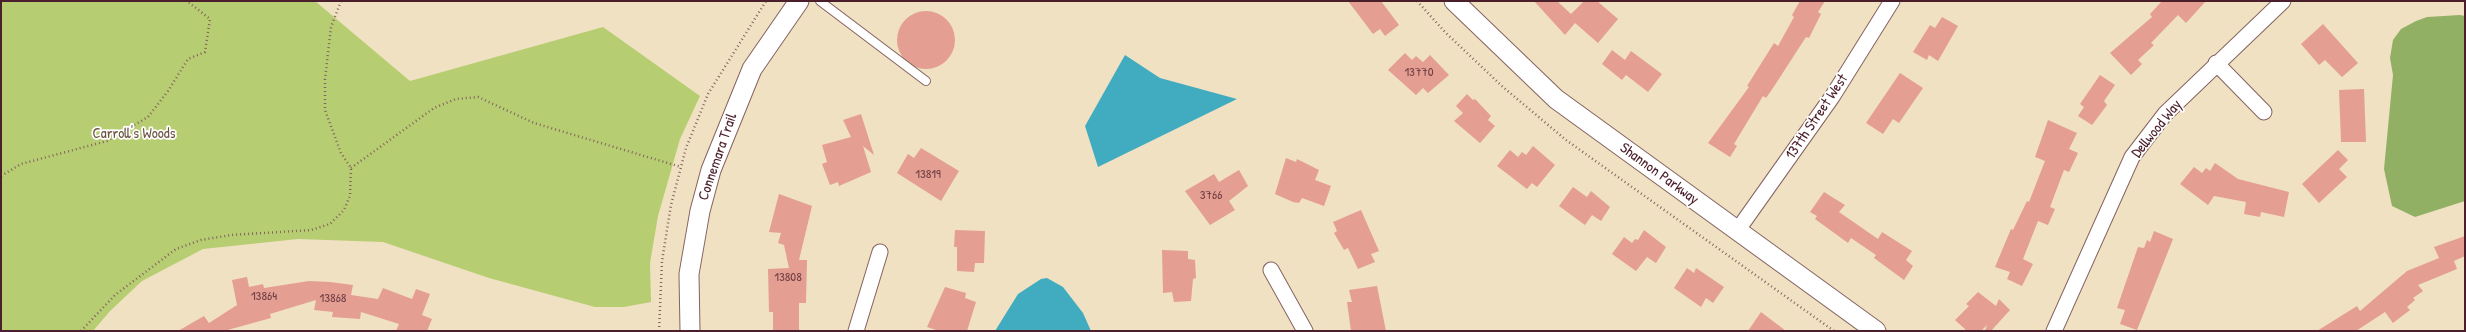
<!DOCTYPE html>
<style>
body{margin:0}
#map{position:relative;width:2466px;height:332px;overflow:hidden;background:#f0e1c3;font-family:"Patrick Hand",sans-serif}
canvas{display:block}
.frame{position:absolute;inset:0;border:2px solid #4a1f2b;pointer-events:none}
</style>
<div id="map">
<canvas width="2466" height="332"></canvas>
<div class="frame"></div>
</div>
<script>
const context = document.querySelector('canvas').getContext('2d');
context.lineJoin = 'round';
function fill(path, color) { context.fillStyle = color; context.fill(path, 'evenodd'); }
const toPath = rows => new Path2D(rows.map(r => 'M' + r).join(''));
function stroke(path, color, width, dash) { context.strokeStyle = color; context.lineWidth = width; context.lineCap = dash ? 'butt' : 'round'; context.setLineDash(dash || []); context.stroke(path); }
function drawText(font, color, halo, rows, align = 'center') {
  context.font = font + ' "Patrick Hand",sans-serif'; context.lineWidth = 3.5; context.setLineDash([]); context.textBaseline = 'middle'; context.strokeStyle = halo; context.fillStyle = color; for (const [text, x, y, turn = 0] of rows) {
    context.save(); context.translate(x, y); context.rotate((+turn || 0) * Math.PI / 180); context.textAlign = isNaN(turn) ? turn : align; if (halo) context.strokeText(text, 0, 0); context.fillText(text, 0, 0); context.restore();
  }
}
fill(toPath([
 [1,1,315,1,410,81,603,27,700,96,680,139,658,216,650,263,651,302,624,307,595,307,489,278,383,242,298,239,203,249,142,281,110,311,93,331,1,331]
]), '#b7cd71');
fill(toPath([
 [2460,15,2465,16,2465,201,2415,217,2392,206,2384,169,2393,75,2390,58,2393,40,2401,29,2416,21,2427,17]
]), '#91b063');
fill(toPath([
 [1125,55,1160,78,1237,99,1098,167,1085,126],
 [1047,278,1063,287,1083,313,1091,331,995,331,1018,294,1041,279]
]), '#41acc0');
fill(toPath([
 [1348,1,1381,1,1399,25,1385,36,1380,29,1373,34],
 [1534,1,1557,1,1571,14,1584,1,1597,1,1618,19,1598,43,1575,23,1565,35],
 [1800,1,1825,1,1818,12,1821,14,1809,38,1806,37,1773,88,1766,98,1763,96,1734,144,1737,146,1730,157,1708,143,1749,87,1747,86,1774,43,1778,46,1794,17,1792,15],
 [2162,1,2206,1,2186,23,2178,15,2151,43,2154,45,2138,60,2142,64,2131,75,2110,53,2152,17,2150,14],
 '897 40a29 29 0 1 1 58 0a29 29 0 1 1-58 0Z',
 [1942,17,1958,26,1938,61,1929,55,1927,60,1913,52,1930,25,1935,28],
 [2323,24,2358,63,2342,77,2325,60,2319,65,2301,44],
 [1612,50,1625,60,1631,51,1662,74,1648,92,1626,75,1622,80,1602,64],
 [1405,53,1412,60,1416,56,1423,62,1430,55,1449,75,1428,93,1423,88,1416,95,1388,70],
 [1900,73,1923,88,1899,123,1893,119,1883,134,1866,123],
 [2100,75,2115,85,2104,101,2107,105,2092,125,2078,116,2084,107,2080,104],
 [2364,89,2366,142,2341,142,2339,90],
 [1467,94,1473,100,1475,99,1491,116,1488,120,1495,126,1480,143,1454,121,1463,113,1456,106],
 [861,114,874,155,863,146,871,172,839,186,838,182,830,185,822,164,827,162,822,145,851,137,843,120],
 [2048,120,2077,133,2069,149,2078,153,2069,172,2064,170,2050,207,2055,209,2048,225,2038,221,2023,259,2033,264,2022,286,2007,279,2010,272,1995,267,2011,229,2013,230,2027,201,2029,202,2045,161,2035,157],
 [1533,146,1555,165,1537,187,1532,183,1527,189,1497,166,1510,150,1518,157,1522,152,1526,155],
 [921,148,959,171,941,201,897,173,908,154,914,158],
 [2338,150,2348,160,2339,169,2347,177,2319,203,2302,184],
 [1286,158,1296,162,1297,159,1319,170,1315,180,1331,186,1324,206,1302,198,1299,203,1293,202,1275,194],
 [2215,163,2238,179,2289,192,2284,217,2261,212,2260,217,2244,214,2246,202,2214,196,2208,205,2180,184,2194,167,2202,173,2206,168,2210,171],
 [1239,170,1248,186,1229,201,1235,210,1210,225,1185,191,1214,174,1219,182],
 [1573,187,1587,197,1591,191,1610,207,1601,221,1592,215,1585,225,1559,206],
 [1824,192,1845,205,1839,212,1878,239,1882,232,1912,251,1906,260,1913,266,1904,280,1874,258,1876,255,1851,238,1848,243,1815,219,1817,216,1810,212],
 [779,194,812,206,799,260,807,260,806,303,799,303,799,331,773,331,773,312,769,312,768,269,789,268,784,245,778,243,781,233,769,232],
 [1361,210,1379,251,1371,254,1375,262,1358,269,1348,248,1344,250,1334,233,1337,231,1333,222],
 [955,230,985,231,984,263,975,263,974,272,957,271,957,247,954,247],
 [1644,230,1666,247,1656,263,1647,257,1636,271,1612,254,1624,237,1632,243,1635,239,1638,240],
 [2154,231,2173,239,2137,330,2120,324,2125,310,2117,308,2138,247,2144,248,2147,240,2150,242],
 [2465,236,2465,256,2454,261,2457,269,2418,285,2423,291,2413,298,2415,300,2407,307,2410,310,2393,323,2385,312,2356,331,2317,331,2357,306,2360,311,2407,271,2439,258,2434,247],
 [1162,250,1188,251,1188,259,1195,260,1196,278,1193,279,1191,301,1174,302,1172,292,1163,293],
 [1687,268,1694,273,1696,268,1724,287,1713,303,1706,298,1701,307,1674,288],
 [247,277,249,287,263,284,264,288,309,281,330,282,353,285,351,295,378,299,383,288,412,299,416,289,430,294,422,315,432,319,427,331,396,331,399,324,361,312,360,319,332,317,333,312,314,310,316,300,270,314,271,318,224,331,178,331,204,316,209,323,237,305,232,280],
 [1377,286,1386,331,1351,331,1347,302,1352,302,1349,290],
 [945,287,966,293,965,298,976,302,967,331,939,331,927,327],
 [1978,292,1996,306,1999,299,2010,310,1991,331,1985,331,1987,325,1981,331,1967,331,1955,320,1969,306,1966,304],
 [1761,312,1786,331,1748,331]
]), '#e49e92');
const service = toPath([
 [820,1,926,81]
]);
const minor = toPath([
 [2216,63,2264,112],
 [1737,231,1832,97,1892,1],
 [1271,270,1305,331],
 [856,331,880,252],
 [2054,331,2132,157,2165,114,2283,1]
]);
const tertiary = toPath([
 [1454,1,1556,99,1876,331],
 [690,331,689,274,700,211,711,170,752,69,799,1]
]);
stroke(service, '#846360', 10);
stroke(minor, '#846360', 17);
stroke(tertiary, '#846360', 21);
stroke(toPath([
 [1417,1,1445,32,1503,87,1566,140,1834,331],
 [351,168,434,108,456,99,478,97,534,123,681,167],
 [1,176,21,164,107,141,148,117,168,91,188,59,205,52,210,19,187,1],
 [81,331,115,295,176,249,201,240,231,235,311,230,330,224,344,210,350,196,351,168,341,153,325,110,325,79,331,27,341,1],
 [659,331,662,261,671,205,686,148,708,94,766,1]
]), '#846360', 2.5, [1, 3]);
stroke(service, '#fff', 8);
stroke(minor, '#fff', 15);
stroke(tertiary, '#fff', 19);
drawText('13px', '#703f45', null, [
 ["13770",1419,73],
 ["13819",928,175],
 ["3766",1211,196],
 ["13808",788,278],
 ["13864",264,297],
 ["13868",333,299]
]);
drawText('15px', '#4a1f2b', '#fff', [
 ["137th Street West",1817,117,-56],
 ["Dellwood Way",2157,129,-51],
 ["Connemara Trail",718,157,-71],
 ["Shannon Parkway",1659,174,36]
]);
drawText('15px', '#6b5340', '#fff', [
 ["Carroll's Woods",134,134]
]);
</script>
